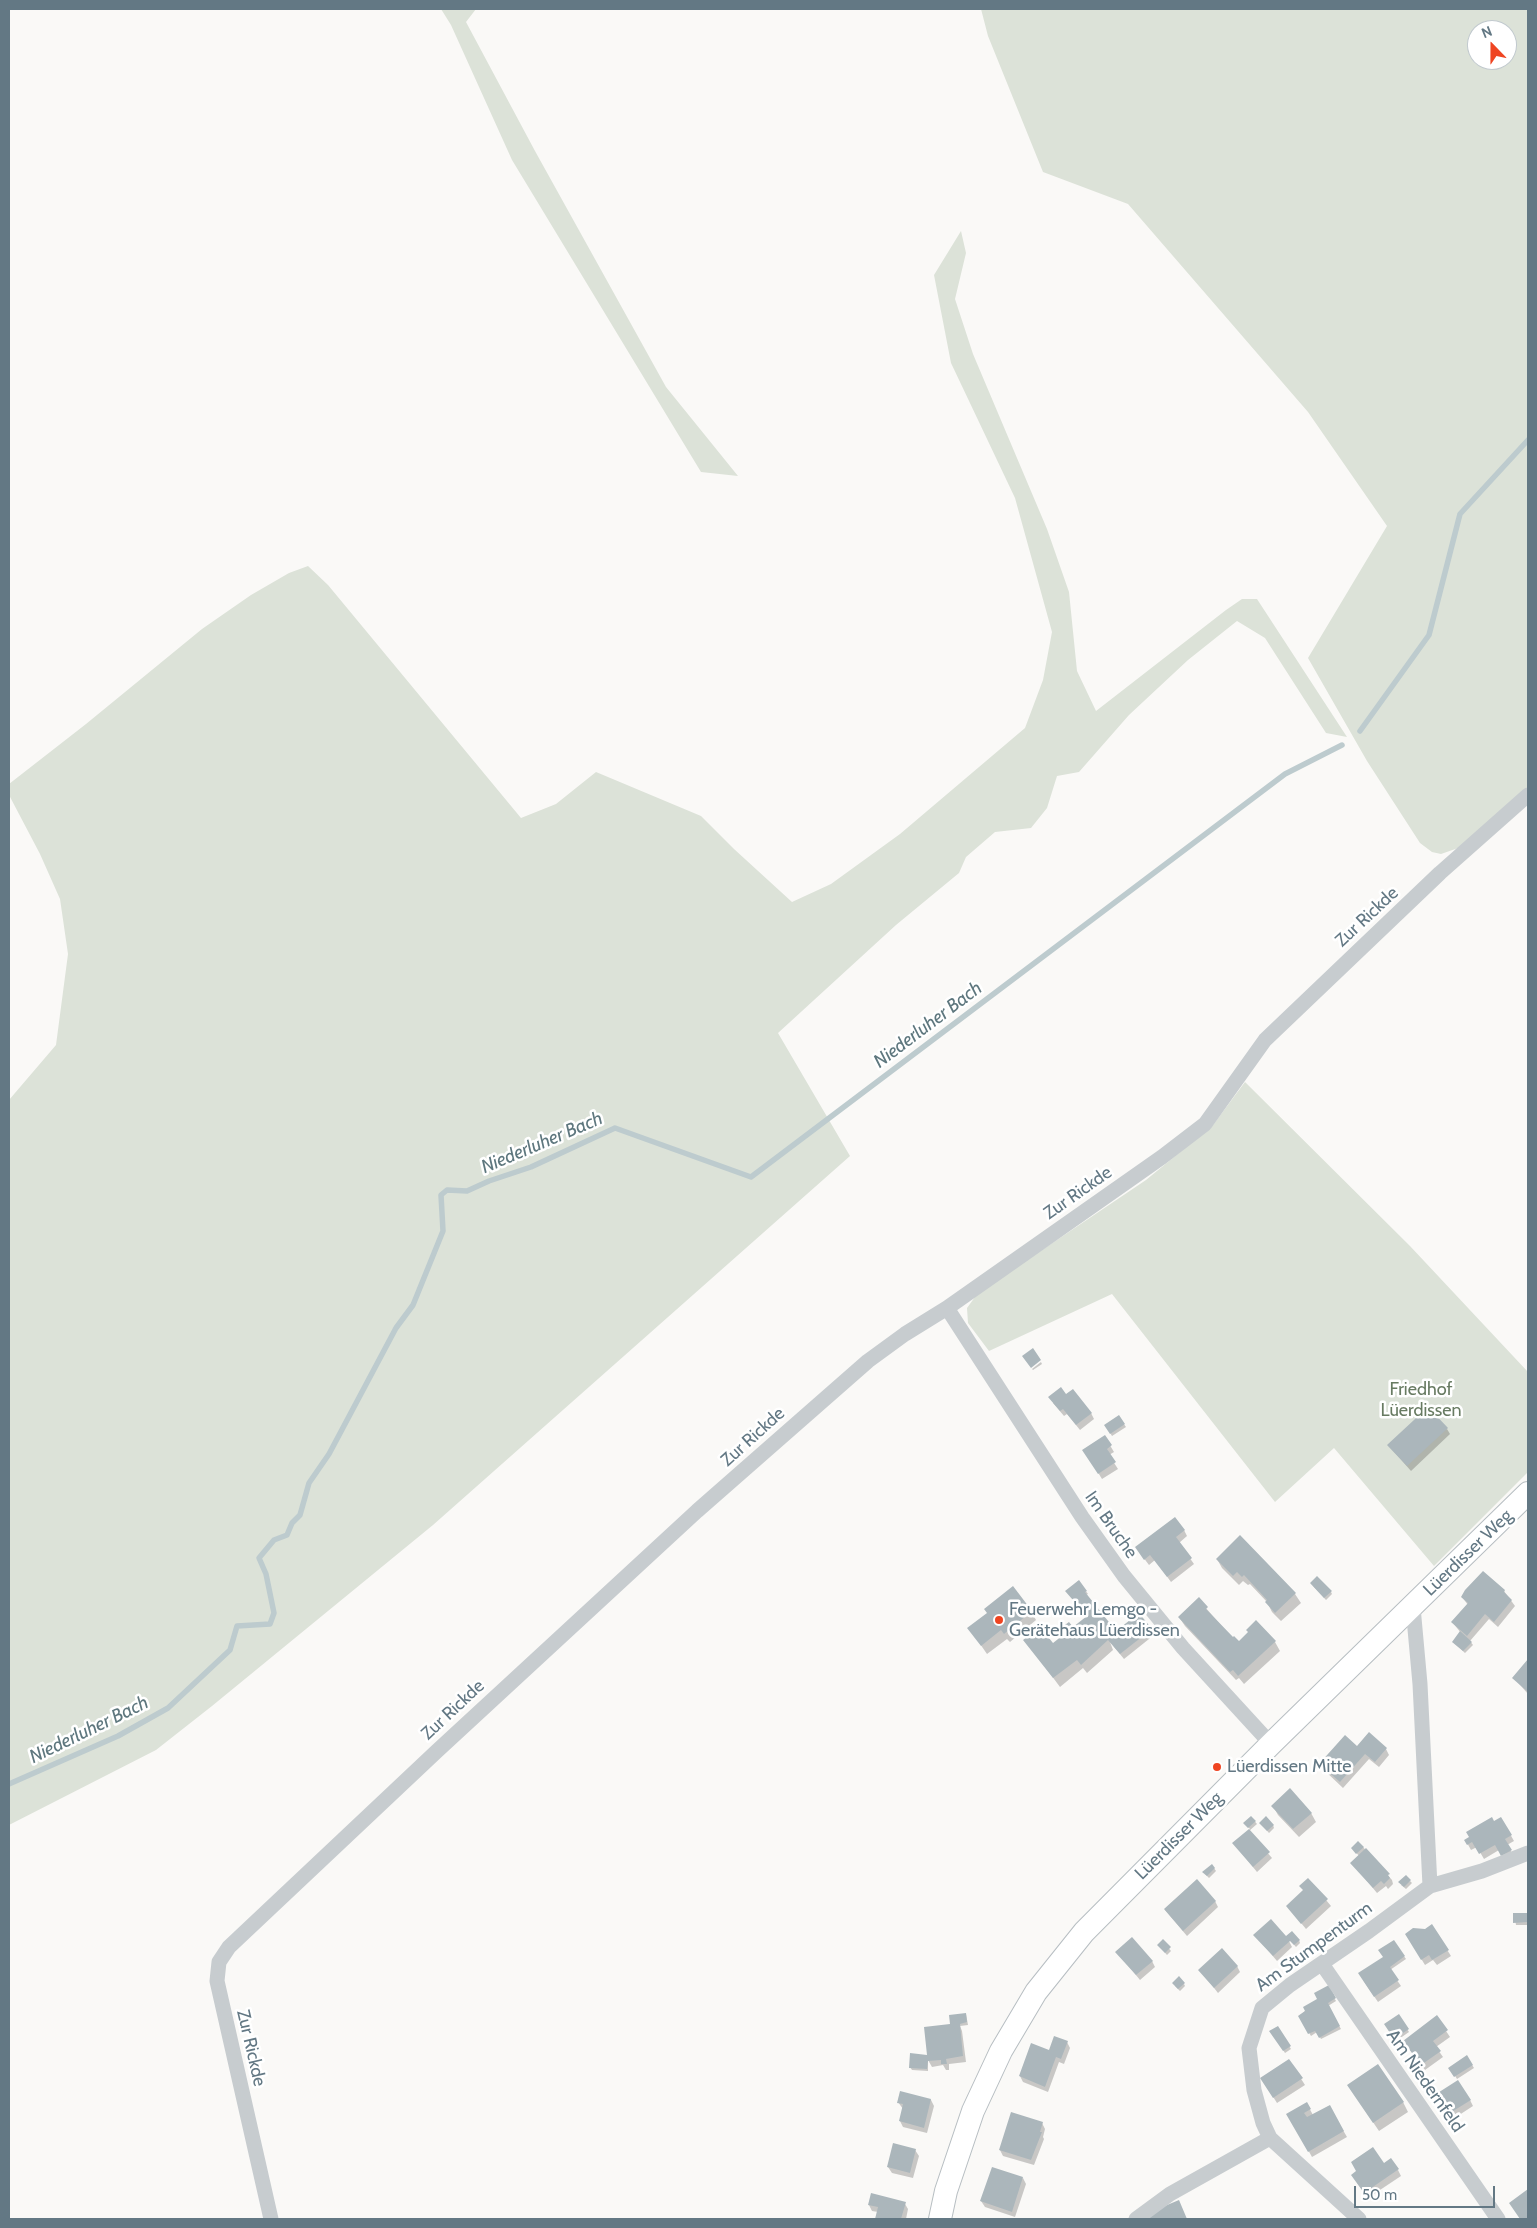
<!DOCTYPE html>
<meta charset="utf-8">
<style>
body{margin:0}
#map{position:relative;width:1537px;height:2228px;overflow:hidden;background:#faf9f7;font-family:Cabin,sans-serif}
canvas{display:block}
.frame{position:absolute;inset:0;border:10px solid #637884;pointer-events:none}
.north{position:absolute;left:1467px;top:20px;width:50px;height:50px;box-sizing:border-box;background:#fff;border:1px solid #c1c9ce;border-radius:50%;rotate:338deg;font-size:14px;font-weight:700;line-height:20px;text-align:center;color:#637884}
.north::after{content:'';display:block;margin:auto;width:18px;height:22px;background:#ef4522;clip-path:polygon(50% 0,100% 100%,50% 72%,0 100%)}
.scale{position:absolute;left:1354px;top:2186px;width:141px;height:22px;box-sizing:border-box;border:2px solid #637884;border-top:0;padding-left:6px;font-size:15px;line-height:18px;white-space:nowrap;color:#637884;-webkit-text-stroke:4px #fff;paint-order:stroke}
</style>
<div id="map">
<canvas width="1537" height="2228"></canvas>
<div class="frame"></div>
<div class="north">N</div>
<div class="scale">50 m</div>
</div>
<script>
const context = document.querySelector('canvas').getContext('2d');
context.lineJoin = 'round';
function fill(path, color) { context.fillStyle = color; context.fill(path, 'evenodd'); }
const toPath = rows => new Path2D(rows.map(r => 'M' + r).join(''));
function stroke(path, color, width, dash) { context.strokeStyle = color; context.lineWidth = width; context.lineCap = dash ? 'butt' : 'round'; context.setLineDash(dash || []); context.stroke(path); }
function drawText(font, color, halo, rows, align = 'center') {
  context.font = font + ' Cabin,sans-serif'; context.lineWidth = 5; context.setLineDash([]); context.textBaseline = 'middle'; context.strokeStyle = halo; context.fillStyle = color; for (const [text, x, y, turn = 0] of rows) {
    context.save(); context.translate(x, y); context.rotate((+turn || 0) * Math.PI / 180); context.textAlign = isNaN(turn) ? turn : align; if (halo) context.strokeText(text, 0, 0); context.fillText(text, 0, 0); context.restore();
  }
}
fill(toPath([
 [441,9,476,9,466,22,535,151,666,387,738,476,701,472,512,160,451,25],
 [981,9,1528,9,1528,787,1461,847,1441,854,1432,852,1420,843,1367,761,1308,658,1387,526,1308,412,1128,204,1043,172,988,36],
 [1477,30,1507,30,1507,60,1477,60],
 [961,231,966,253,955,299,973,354,1047,529,1069,592,1077,671,1096,711,1226,610,1242,599,1257,599,1347,737,1326,733,1265,638,1237,621,1188,660,1129,715,1079,772,1057,776,1047,808,1031,828,995,832,966,857,959,873,896,925,778,1033,850,1156,433,1525,212,1706,156,1750,9,1825,9,1100,56,1045,68,954,60,899,40,854,9,795,9,784,86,724,202,629,251,595,289,573,308,566,328,585,521,818,556,804,596,772,701,816,734,849,792,902,831,884,900,834,1025,728,1043,680,1052,632,1015,498,951,363,934,275],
 [1245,1082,1410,1246,1528,1372,1528,1472,1434,1566,1334,1448,1275,1502,1112,1294,989,1351,968,1323,967,1308,975,1297,999,1279,1146,1180,1213,1125]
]), '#dce2d8');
fill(toPath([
 [1041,1362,1042,1364,1033,1370,1032,1369],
 [1066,1396,1091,1413,1094,1419,1080,1430,1067,1414,1064,1416,1053,1403],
 [1119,1417,1126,1427,1112,1436,1106,1426],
 [1447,1429,1450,1434,1411,1471,1389,1446],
 [1105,1437,1114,1452,1109,1455,1118,1469,1102,1479,1084,1450],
 [1184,1530,1187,1536,1179,1543,1194,1564,1171,1582,1155,1560,1149,1565,1140,1553],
 [1240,1536,1295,1594,1301,1603,1281,1621,1272,1612,1267,1602,1250,1584,1248,1585,1243,1581,1239,1585,1222,1568,1217,1559],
 [1078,1581,1088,1594,1086,1595,1116,1632,1151,1629,1154,1635,1124,1659,1110,1642,1113,1650,1087,1673,1083,1668,1060,1687,1025,1640,1053,1645,1067,1633,1064,1627,1073,1628,1089,1616,1068,1593],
 [1313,1586,1331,1592,1332,1594,1326,1600],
 [1504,1591,1515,1606,1498,1627,1489,1619,1470,1641,1473,1645,1465,1653,1453,1642,1461,1633,1453,1623,1468,1605,1462,1597],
 [1198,1599,1233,1639,1239,1642,1275,1642,1280,1651,1244,1684,1239,1678,1236,1680,1185,1626,1179,1617],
 [1031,1611,1036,1620,1010,1642,1007,1639,987,1654,969,1628],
 [1528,1661,1528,1694,1514,1678],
 [1357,1748,1386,1749,1389,1755,1379,1767,1369,1759,1343,1788,1324,1770,1321,1764],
 [1273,1806,1311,1813,1316,1822,1299,1837,1278,1815],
 [1251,1817,1257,1824,1249,1831,1272,1858,1257,1872,1234,1844,1250,1829,1246,1825],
 [1501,1818,1514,1841,1507,1845,1514,1856,1506,1861,1499,1850,1484,1859,1477,1847,1471,1850,1466,1841],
 [1262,1825,1273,1825,1274,1828,1269,1833],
 [1363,1847,1392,1880,1393,1884,1388,1889,1386,1886,1377,1893,1352,1863,1359,1856,1354,1850],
 [1212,1865,1216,1871,1209,1878,1205,1874],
 [1410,1881,1412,1883,1406,1889,1401,1885],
 [1312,1883,1331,1906,1306,1929,1287,1906],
 [1215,1901,1218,1907,1187,1936,1165,1910],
 [1514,1914,1528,1914,1528,1925,1516,1925],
 [1432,1926,1451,1956,1437,1965,1433,1960,1425,1965,1406,1934,1425,1930],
 [1255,1935,1289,1941,1292,1947,1277,1961],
 [1289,1939,1299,1940,1300,1943,1296,1947],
 [1163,1941,1171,1951,1167,1955,1160,1947],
 [1394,1942,1406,1959,1390,1970,1401,1986,1378,2002,1363,1980,1384,1957],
 [1117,1952,1152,1961,1155,1967,1140,1980],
 [1237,1966,1240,1972,1218,1993,1200,1970],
 [1184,1984,1185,1986,1180,1991,1175,1986],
 [1328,1987,1336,2001,1328,2006,1341,2029,1321,2039,1317,2032,1311,2036,1299,2016,1319,2000],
 [966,2014,968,2025,960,2026,962,2031,966,2062,949,2064,949,2070,946,2070,943,2065,932,2067,928,2060,928,2071,912,2070,910,2067,928,2056],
 [1399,2016,1409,2032,1396,2041,1386,2025],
 [1277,2027,1291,2049,1285,2053,1271,2031],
 [1446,2031,1450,2037,1436,2047,1443,2057,1425,2070,1408,2047],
 [1067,2042,1070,2048,1064,2064,1059,2062,1048,2092,1023,2082,1020,2076,1049,2051],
 [1467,2057,1474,2068,1457,2079,1450,2068],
 [1289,2060,1305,2085,1277,2103,1265,2084],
 [1354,2094,1403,2102,1408,2112,1379,2131],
 [931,2100,934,2106,927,2133,903,2127,900,2121,903,2109,898,2102],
 [1470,2100,1473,2106,1450,2121,1438,2102],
 [1307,2104,1313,2115,1329,2106,1347,2137,1312,2157,1288,2114],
 [1042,2123,1045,2129,1043,2137,1044,2139,1034,2165,1003,2156,1000,2150],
 [915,2150,919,2156,913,2178,892,2173,888,2167],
 [1384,2165,1398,2170,1401,2176,1368,2198,1356,2181],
 [1023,2178,1026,2184,1015,2217,985,2207,981,2201],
 [905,2204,908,2209,906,2219,876,2219,878,2212,872,2211,869,2205]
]), '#0003');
stroke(toPath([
 [1360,731,1429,635,1460,514,1528,440],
 [9,1784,118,1736,168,1708,230,1650,237,1626,270,1624,274,1613,266,1574,259,1558,274,1540,287,1535,292,1523,300,1515,309,1483,329,1454,396,1328,413,1305,443,1231,441,1195,447,1190,467,1191,489,1181,531,1167,615,1128,751,1177,1285,774,1342,745]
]), '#bdcbce', 5.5);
fill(toPath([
 [1033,1348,1041,1360,1031,1368,1022,1356],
 [1061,1387,1066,1394,1073,1389,1092,1413,1076,1425,1063,1409,1060,1411,1048,1397],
 [1428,1407,1448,1428,1407,1466,1387,1445],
 [1119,1415,1125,1424,1110,1434,1104,1425],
 [1105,1435,1112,1445,1107,1449,1116,1462,1098,1474,1082,1450],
 [1175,1517,1185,1530,1176,1537,1192,1558,1167,1577,1150,1555,1144,1560,1135,1547],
 [1240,1535,1296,1593,1275,1613,1265,1602,1267,1600,1244,1575,1242,1577,1237,1572,1233,1576,1216,1559],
 [1483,1571,1505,1590,1504,1592,1512,1600,1494,1622,1485,1614,1467,1636,1451,1622,1468,1603,1461,1597,1465,1590],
 [1317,1576,1332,1591,1324,1598,1310,1583],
 [1079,1580,1087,1591,1085,1592,1116,1631,1139,1613,1152,1629,1120,1654,1108,1640,1081,1665,1077,1660,1053,1678,1023,1640,1040,1627,1053,1643,1067,1632,1062,1627,1069,1622,1073,1627,1087,1616,1065,1591],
 [1013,1586,1032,1611,1004,1634,1001,1630,981,1646,967,1628,987,1613,984,1609],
 [1199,1597,1208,1607,1206,1609,1233,1637,1234,1636,1239,1641,1248,1632,1246,1630,1256,1620,1276,1641,1238,1676,1233,1670,1230,1672,1178,1617],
 [1460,1631,1472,1642,1463,1651,1452,1642],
 [1528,1659,1528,1692,1512,1678],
 [1369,1732,1387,1748,1375,1762,1365,1754,1340,1782,1319,1764,1345,1735,1357,1746],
 [1290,1788,1312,1813,1293,1829,1271,1806],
 [1251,1816,1256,1821,1248,1828,1243,1823],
 [1266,1816,1274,1825,1267,1831,1259,1823],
 [1492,1817,1494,1821,1501,1817,1512,1835,1505,1839,1512,1850,1501,1856,1495,1845,1479,1854,1472,1842,1467,1845,1464,1840,1469,1837,1466,1832],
 [1249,1829,1270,1852,1253,1867,1232,1843],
 [1358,1841,1364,1847,1356,1854,1351,1848],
 [1366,1848,1390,1874,1388,1875,1390,1878,1384,1884,1381,1881,1373,1888,1350,1863],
 [1212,1864,1215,1868,1207,1876,1202,1872],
 [1406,1875,1411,1880,1404,1887,1398,1882],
 [1308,1878,1328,1899,1301,1924,1286,1906,1303,1890,1299,1886],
 [1197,1879,1216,1901,1183,1931,1164,1909],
 [1513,1913,1528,1913,1528,1922,1513,1923],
 [1271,1919,1286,1936,1292,1931,1300,1940,1294,1945,1290,1941,1273,1956,1253,1935],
 [1432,1924,1449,1950,1432,1960,1429,1955,1421,1960,1405,1934,1413,1928,1425,1929],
 [1132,1937,1153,1961,1136,1975,1115,1952],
 [1163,1939,1171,1947,1165,1953,1157,1945],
 [1394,1940,1405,1956,1390,1967,1399,1980,1374,1997,1358,1973,1383,1957,1378,1950],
 [1222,1948,1238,1966,1214,1988,1198,1970],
 [1179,1976,1185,1983,1178,1989,1172,1983],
 [1329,1985,1336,1998,1328,2003,1340,2026,1319,2038,1315,2031,1308,2034,1298,2016,1305,2011,1303,2007,1317,1999,1314,1993],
 [966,2013,967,2022,960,2024,963,2056,946,2059,947,2064,941,2064,941,2060,928,2061,927,2069,909,2068,910,2053,927,2055,924,2027,950,2024,949,2015],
 [1399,2014,1409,2029,1394,2039,1384,2024],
 [1437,2015,1448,2030,1433,2041,1441,2051,1421,2065,1403,2041],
 [1278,2026,1291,2046,1283,2051,1269,2031],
 [1054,2036,1068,2041,1061,2059,1056,2057,1045,2087,1019,2076,1031,2043,1049,2050],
 [1467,2055,1473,2065,1454,2077,1448,2068],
 [1289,2059,1303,2078,1273,2098,1260,2078],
 [1378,2064,1404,2102,1373,2123,1347,2085],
 [1458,2080,1471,2100,1445,2116,1433,2096],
 [900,2091,931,2099,924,2128,899,2121,903,2104,897,2103],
 [1307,2102,1311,2109,1304,2113,1307,2117,1330,2105,1344,2131,1308,2152,1286,2114],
 [1011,2112,1043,2122,1040,2132,1042,2132,1031,2160,999,2150],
 [893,2143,916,2149,910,2173,887,2167],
 [1373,2147,1384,2163,1391,2158,1399,2169,1364,2193,1351,2175,1356,2171,1351,2162],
 [992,2167,1023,2177,1012,2212,980,2201],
 [1528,2189,1528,2219,1520,2219,1509,2203],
 [871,2193,906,2202,901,2219,875,2219,878,2207,868,2205],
 [1179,2200,1187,2219,1150,2219,1148,2213]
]), '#abb6bb');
const secondary = toPath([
 [940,2219,946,2191,973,2111,1001,2051,1036,1992,1084,1932,1271,1744,1528,1493]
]);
stroke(secondary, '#b7bec2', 24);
stroke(toPath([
 [947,1308,1082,1517,1124,1576,1183,1648,1271,1744],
 [1430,1886,1482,1871,1528,1853],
 [1322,1964,1498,2219],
 [271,2219,217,1981,219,1962,229,1947,437,1751,697,1511,868,1361,905,1334,947,1308,1162,1157,1205,1124,1265,1040,1440,873,1528,795],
 [1136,2219,1170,2194,1270,2138],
 [1359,2219,1270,2138,1263,2123,1254,2090,1249,2048,1262,2008,1290,1985,1369,1931,1430,1886,1420,1684,1413,1607]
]), '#c7cccf', 15);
stroke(secondary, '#fff', 22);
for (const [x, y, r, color] of [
 [999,1620,5,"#ef4522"],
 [1217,1767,5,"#ef4522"]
]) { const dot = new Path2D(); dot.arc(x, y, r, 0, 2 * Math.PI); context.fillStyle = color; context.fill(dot); stroke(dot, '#fff', 2); }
drawText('18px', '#637884', '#fff', [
 ["Zur Rickde",1367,917,-43],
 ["Zur Rickde",1078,1193,-35],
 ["Zur Rickde",753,1437,-42],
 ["Im Bruche",1111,1525,55],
 ["Lüerdisser Weg",1468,1553,-44],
 ["Zur Rickde",453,1710,-43],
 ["Lüerdisser Weg",1179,1836,-45],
 ["Am Stumpenturm",1314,1947,-36],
 ["Zur Rickde",251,2048,77],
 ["Am Niedernfeld",1425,2081,55]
]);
drawText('18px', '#687b62', '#fff', [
 ["Friedhof",1421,1390],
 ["Lüerdissen",1421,1411]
]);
drawText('18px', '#637884', '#fff', [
 ["Feuerwehr Lemgo -",1009,1610],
 ["Gerätehaus Lüerdissen",1009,1631],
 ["Lüerdissen Mitte",1227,1767]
], 'left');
drawText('italic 19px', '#5e777e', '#fff', [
 ["Niederluher Bach",928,1025,-37],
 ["Niederluher Bach",542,1143,-23],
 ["Niederluher Bach",89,1730,-26]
]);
</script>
